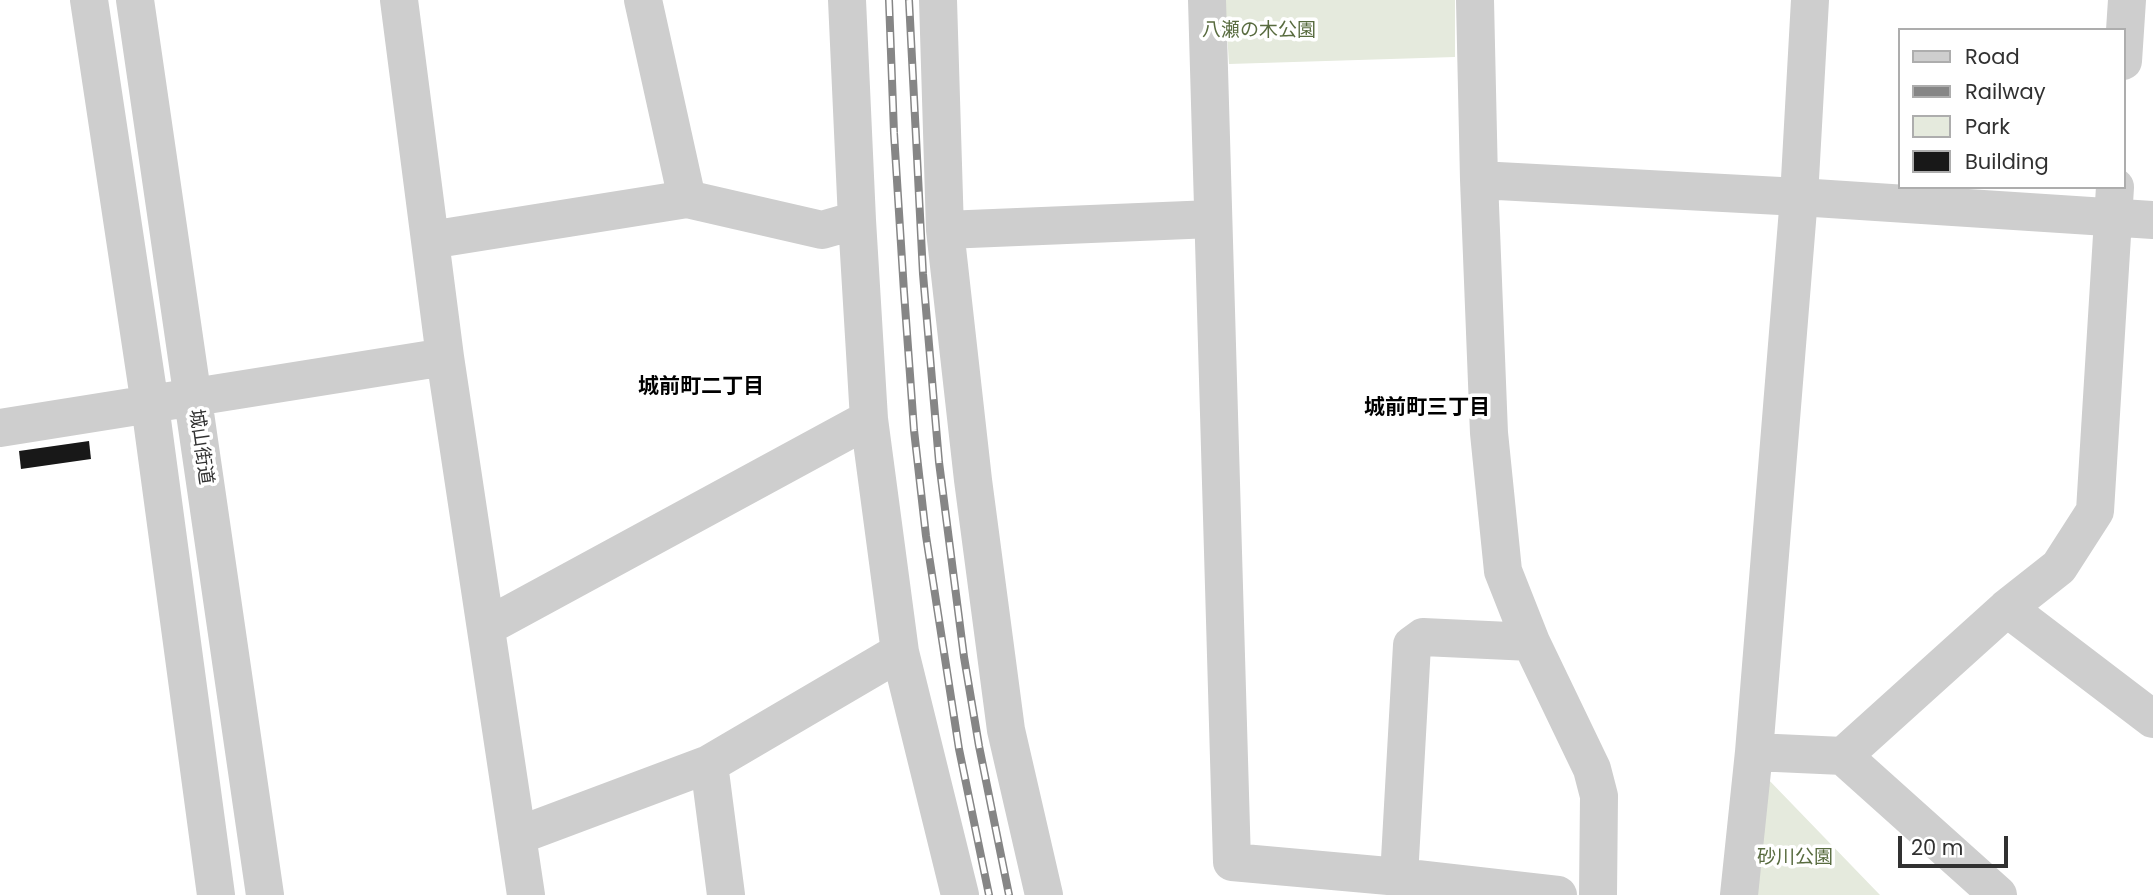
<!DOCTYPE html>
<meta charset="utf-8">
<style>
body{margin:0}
#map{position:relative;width:2153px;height:895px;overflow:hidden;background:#fff;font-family:Poppins,sans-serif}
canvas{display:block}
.legend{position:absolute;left:1898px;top:28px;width:228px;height:161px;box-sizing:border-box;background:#fff;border:2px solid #adadad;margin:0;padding:9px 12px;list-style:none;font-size:21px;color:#313131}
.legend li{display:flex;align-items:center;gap:14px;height:35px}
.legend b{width:35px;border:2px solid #adadad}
.scale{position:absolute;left:1898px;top:836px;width:110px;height:32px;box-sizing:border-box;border:4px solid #313131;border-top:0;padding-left:9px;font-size:21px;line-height:24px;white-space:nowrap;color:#313131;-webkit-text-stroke:5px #fff;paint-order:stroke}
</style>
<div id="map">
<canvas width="2153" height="895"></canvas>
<ul class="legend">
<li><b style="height:9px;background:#cecece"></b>Road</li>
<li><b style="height:9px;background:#868686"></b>Railway</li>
<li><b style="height:19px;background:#e5eadd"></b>Park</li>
<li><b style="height:19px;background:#181818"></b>Building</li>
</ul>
<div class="scale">20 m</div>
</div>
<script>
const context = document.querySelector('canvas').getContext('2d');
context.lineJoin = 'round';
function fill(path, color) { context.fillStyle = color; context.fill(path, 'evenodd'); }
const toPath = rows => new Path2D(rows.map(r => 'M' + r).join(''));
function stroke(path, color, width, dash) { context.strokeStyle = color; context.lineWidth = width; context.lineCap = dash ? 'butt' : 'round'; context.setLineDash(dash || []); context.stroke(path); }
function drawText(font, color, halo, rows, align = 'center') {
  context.font = font + ' Poppins,"Noto Sans JP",sans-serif'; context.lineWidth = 7; context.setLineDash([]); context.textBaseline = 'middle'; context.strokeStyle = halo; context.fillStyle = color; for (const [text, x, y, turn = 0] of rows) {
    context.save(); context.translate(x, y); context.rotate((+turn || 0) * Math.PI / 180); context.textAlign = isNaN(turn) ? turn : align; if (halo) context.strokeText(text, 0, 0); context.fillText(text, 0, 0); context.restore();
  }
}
fill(toPath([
 [1225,0,1455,0,1455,57,1229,64],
 [1765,776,1880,895,1757,895]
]), '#e5eadd');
fill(toPath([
 [89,441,91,459,21,469,19,451]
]), '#181818');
stroke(toPath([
 [89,0,150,405,216,895],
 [135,0,265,895],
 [399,0,445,357,526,895],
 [643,0,687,199],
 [847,0,857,220,869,419,900,652,960,895],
 [938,0,945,230,973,480,1006,730,1044,895],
 [1207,0,1232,862,1399,877,1558,895],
 [1475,0,1479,180,1489,433,1503,571,1531,642,1592,769,1599,796,1598,895],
 [2123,61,2127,0],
 [1479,180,1799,197,2153,220],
 [945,230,1212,219],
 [430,240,687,199,822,230,857,220],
 [0,428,445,357],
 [2007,608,2153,719],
 [486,627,869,419],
 [1754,752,1843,756],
 [709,764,726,895],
 [517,836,709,764,900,652],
 [1399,877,1412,645,1423,637,1531,642],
 [1739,895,1754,752,1799,197,1810,0],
 [1998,895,1843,756,2007,608,2059,567,2095,511,2115,187]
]), '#cecece', 38);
const rail = toPath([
 [889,0,894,133,904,292,914,430,926,536,959,749,989,895],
 [909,0,923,274,939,462,964,657,979,746,1009,895]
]);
stroke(rail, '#868686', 8);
stroke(rail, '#fff', 5, [16]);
drawText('19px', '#586b3f', '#fff', [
 ["八瀬の木公園",1259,31],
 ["砂川公園",1795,858]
]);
drawText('19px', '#313131', '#fff', [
 ["城山街道",200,447,82]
]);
drawText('bold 21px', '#000', '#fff', [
 ["城前町二丁目",701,388],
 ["城前町三丁目",1427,409]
]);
</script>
